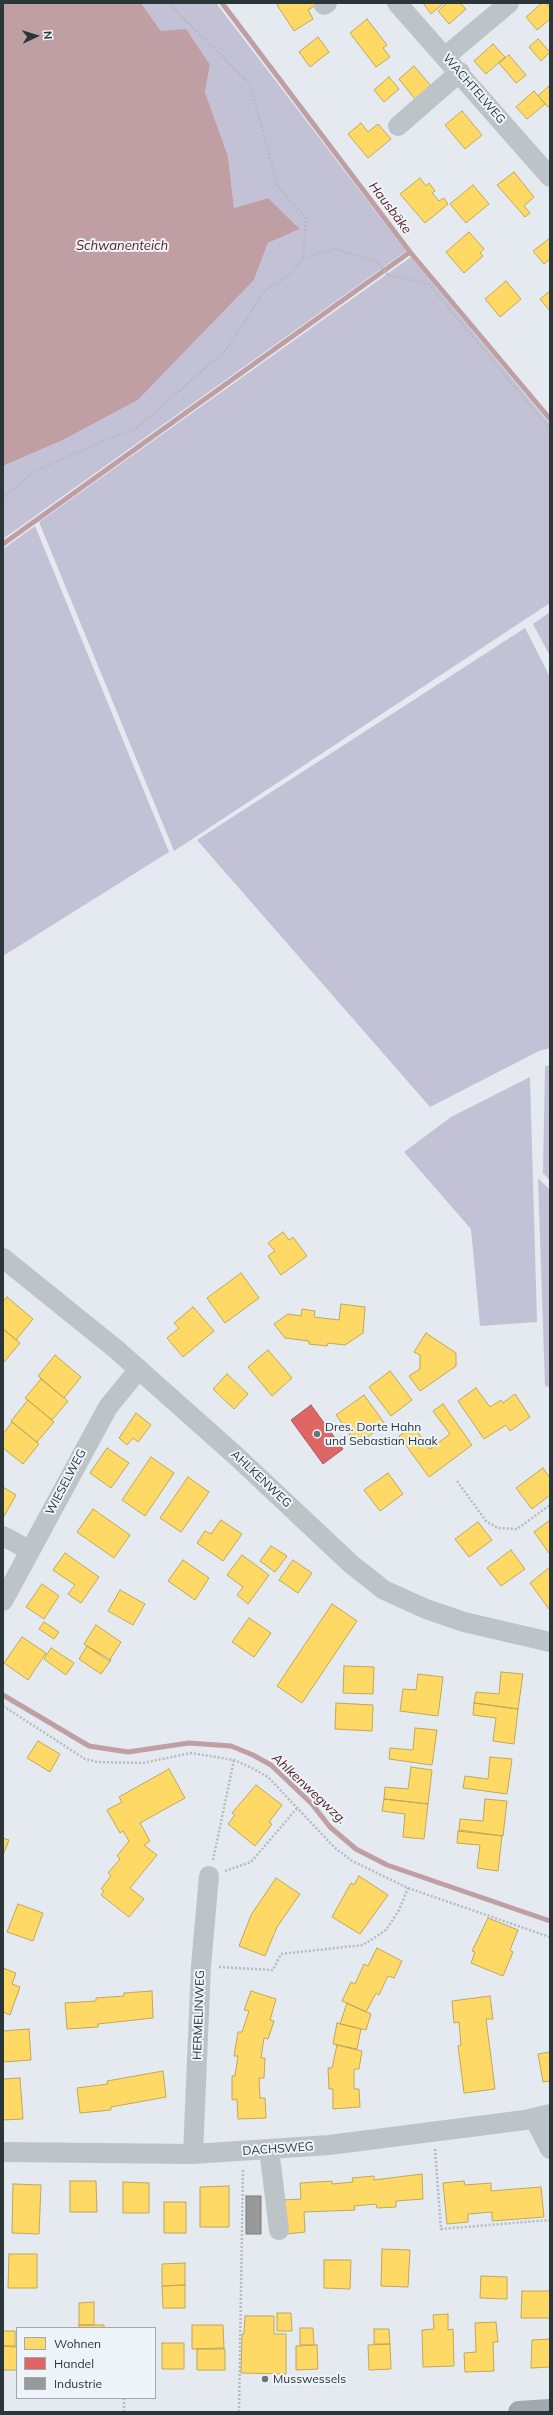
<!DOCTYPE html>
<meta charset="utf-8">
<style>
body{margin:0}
#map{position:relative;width:553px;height:2415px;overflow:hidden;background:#e4eaef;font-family:Mulish,sans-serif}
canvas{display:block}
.frame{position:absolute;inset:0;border:4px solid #2b3639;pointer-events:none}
.legend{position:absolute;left:16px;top:2327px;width:140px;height:72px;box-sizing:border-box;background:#edf4fa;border:1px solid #9fa8ad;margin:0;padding:5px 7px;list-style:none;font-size:12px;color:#2b3639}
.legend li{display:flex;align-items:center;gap:8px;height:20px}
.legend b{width:20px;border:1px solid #9fa8ad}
.north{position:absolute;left:16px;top:16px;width:40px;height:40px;-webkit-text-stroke:3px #edf4fa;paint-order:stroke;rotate:86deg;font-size:11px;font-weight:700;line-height:16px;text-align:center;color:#2b3639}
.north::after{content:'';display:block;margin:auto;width:14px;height:18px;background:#2b3639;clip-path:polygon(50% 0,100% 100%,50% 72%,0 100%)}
</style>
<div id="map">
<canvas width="553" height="2415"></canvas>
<div class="frame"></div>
<ul class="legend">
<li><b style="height:11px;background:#ffd966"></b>Wohnen</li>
<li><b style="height:11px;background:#e06666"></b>Handel</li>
<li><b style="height:11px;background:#999"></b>Industrie</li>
</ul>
<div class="north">N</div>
</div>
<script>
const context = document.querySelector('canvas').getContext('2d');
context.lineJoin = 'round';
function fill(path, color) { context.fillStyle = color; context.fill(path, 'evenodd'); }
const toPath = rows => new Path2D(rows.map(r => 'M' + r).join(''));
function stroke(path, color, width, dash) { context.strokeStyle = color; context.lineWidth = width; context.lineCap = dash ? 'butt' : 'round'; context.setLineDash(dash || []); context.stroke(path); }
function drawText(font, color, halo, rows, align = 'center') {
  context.font = font + ' Mulish,sans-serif'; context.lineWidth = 4; context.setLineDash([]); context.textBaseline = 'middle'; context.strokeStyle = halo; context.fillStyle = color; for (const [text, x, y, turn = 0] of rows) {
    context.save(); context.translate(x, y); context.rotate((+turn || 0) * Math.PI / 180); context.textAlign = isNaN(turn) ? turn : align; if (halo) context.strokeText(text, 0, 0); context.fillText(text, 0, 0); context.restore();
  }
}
fill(toPath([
 [141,3,216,3,406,251,3,539,3,466,63,440,138,400,254,280,268,243,300,229,268,198,234,208,228,156,205,92,210,65,161,31],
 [411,257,550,424,550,603,174,851,39,522],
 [35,526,169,852,3,956,3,549],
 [550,612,550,656,533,624],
 [525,628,550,677,550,1048,539,1051,430,1107,197,840],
 [550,1065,550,1181,543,1173,545,1066],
 [530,1077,537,1322,480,1326,471,1229,404,1152,451,1117],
 [538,1178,550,1190,550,1387,545,1386]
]), '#c3c1d6');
fill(toPath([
 [3,3,141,3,161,31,186,29,210,65,205,92,228,156,234,208,268,198,300,229,268,243,254,280,138,400,63,440,3,466]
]), '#bf9fa3');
const homes = toPath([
 [280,3,314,3,316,5,308,10,313,19,294,31,277,5,280,3],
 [423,3,444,3,431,14,423,3],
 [447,3,460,3,466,9,449,24,438,11,447,3],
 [542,3,546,3,550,8,550,19,537,30,526,17,542,3],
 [367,19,387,45,383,48,390,57,376,67,350,33,367,19],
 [318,37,329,52,310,67,299,52,318,37],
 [538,39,550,52,541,61,529,47,538,39],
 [493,44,505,57,486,74,474,61,493,44],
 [509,55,526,75,516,83,499,63,509,55],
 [414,66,431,86,415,99,399,79,414,66],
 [389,77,399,89,384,102,374,90,389,77],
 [550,85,550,109,538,96,550,85],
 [534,91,545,104,527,119,516,107,534,91],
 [462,111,482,135,465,149,445,125,462,111],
 [361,123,368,132,378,124,391,139,368,158,348,134,361,123],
 [514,172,534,197,524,206,530,213,525,217,497,185,514,172],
 [420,178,426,186,429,183,435,191,432,193,439,201,444,198,448,204,425,223,400,194,420,178],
 [473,185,489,204,466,223,450,204,473,185],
 [469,232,484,249,480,253,483,256,464,273,446,252,469,232],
 [550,238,550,259,544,264,533,251,550,238],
 [506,281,521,299,500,317,485,299,506,281],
 [550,291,550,311,540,299,550,291],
 [283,1232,289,1240,293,1237,307,1256,281,1275,268,1256,275,1251,268,1243,283,1232],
 [241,1273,259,1298,225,1323,207,1298,241,1273],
 [7,1297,33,1319,16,1340,3,1329,3,1301,7,1297],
 [341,1304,365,1307,363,1333,345,1345,328,1343,327,1346,309,1344,309,1341,285,1338,274,1324,288,1314,301,1316,302,1309,315,1311,314,1317,339,1320,341,1304],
 [193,1307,214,1331,183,1357,167,1338,179,1328,174,1323,193,1307],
 [3,1329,20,1343,4,1362,3,1361,3,1329],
 [426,1333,456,1353,456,1366,420,1391,409,1376,420,1369,420,1355,414,1352,426,1333],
 [268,1350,292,1378,272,1396,248,1367,268,1350],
 [55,1355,81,1377,64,1398,38,1376,55,1355],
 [390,1371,412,1400,391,1416,369,1387,390,1371],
 [227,1374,248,1394,234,1409,213,1389,227,1374],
 [41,1379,68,1401,52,1420,25,1398,41,1379],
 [476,1388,490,1407,501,1400,503,1403,515,1394,530,1417,510,1431,506,1425,484,1439,458,1401,476,1388],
 [364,1395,385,1424,357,1445,336,1415,364,1395],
 [28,1400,54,1422,37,1442,11,1421,28,1400],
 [443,1404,472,1445,429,1477,399,1436,413,1426,430,1449,450,1434,433,1411,443,1404],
 [136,1413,151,1425,138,1442,133,1438,127,1445,119,1438,136,1413],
 [12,1422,39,1444,23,1464,3,1448,3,1434,12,1422],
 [107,1448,129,1463,111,1488,90,1473,107,1448],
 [151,1457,174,1473,145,1516,122,1500,151,1457],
 [543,1468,550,1478,550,1495,532,1509,516,1488,543,1468],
 [388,1473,403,1494,380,1511,364,1490,388,1473],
 [188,1477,209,1492,181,1532,160,1518,188,1477],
 [3,1487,16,1495,3,1518,3,1487],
 [93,1509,130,1535,114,1558,77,1532,93,1509],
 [221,1520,242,1534,223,1561,197,1543,205,1531,211,1534,221,1520],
 [550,1520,550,1553,549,1553,534,1532,550,1520],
 [478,1522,492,1540,469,1557,455,1539,478,1522],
 [271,1546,287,1556,275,1572,260,1561,271,1546],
 [511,1550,525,1569,501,1586,487,1568,511,1550],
 [65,1553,99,1577,81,1603,68,1594,75,1585,53,1570,65,1553],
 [242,1555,269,1575,248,1604,237,1595,243,1587,227,1575,242,1555],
 [183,1560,209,1578,195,1600,168,1581,183,1560],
 [293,1560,312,1573,298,1593,279,1580,293,1560],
 [550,1567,550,1608,549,1609,530,1583,550,1567],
 [42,1584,59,1596,44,1619,26,1607,42,1584],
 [120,1590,145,1604,133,1625,108,1611,120,1590],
 [332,1604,357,1621,302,1703,277,1686,332,1604],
 [249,1618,271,1633,254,1657,232,1642,249,1618],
 [44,1622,59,1632,54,1639,39,1629,44,1622],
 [96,1625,121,1642,109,1661,84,1644,96,1625],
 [22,1637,46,1653,28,1680,4,1663,22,1637],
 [87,1646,111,1660,101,1674,79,1659,87,1646],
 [51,1648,74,1663,66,1675,44,1659,51,1648],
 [344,1666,374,1667,373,1694,343,1693,344,1666],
 [501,1672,523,1674,518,1709,474,1703,476,1692,499,1694,501,1672],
 [418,1674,443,1677,438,1716,400,1711,403,1689,416,1690,418,1674],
 [336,1703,373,1705,372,1731,335,1729,336,1703],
 [474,1703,518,1709,514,1744,493,1741,496,1718,473,1715,474,1703],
 [415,1728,437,1730,432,1765,389,1759,390,1748,413,1750,415,1728],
 [38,1741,60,1754,50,1772,27,1758,38,1741],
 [490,1757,512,1759,507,1794,463,1788,465,1776,488,1779,490,1757],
 [411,1767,432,1770,428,1804,384,1799,385,1787,408,1789,411,1767],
 [169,1769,185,1798,140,1823,150,1841,144,1845,157,1855,130,1888,144,1899,129,1917,101,1895,104,1891,101,1889,111,1876,108,1873,120,1859,117,1856,129,1841,123,1831,120,1833,107,1810,122,1802,119,1797,169,1769],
 [256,1785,282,1805,269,1822,272,1824,255,1846,228,1824,235,1815,232,1813,256,1785],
 [384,1799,428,1804,424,1839,403,1837,405,1814,382,1811,384,1799],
 [485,1799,507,1801,503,1836,459,1830,460,1819,483,1821,485,1799],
 [458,1831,502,1836,498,1871,477,1868,480,1845,457,1843,458,1831],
 [3,1838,9,1840,3,1855,3,1838],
 [359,1876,388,1895,360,1934,332,1917,351,1883,354,1885,359,1876],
 [276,1878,300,1894,277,1927,265,1956,239,1946,251,1915,276,1878],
 [18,1904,43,1913,33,1941,7,1932,18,1904],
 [488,1918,518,1930,510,1950,513,1952,503,1976,471,1963,475,1952,472,1951,488,1918],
 [377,1948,402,1961,394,1978,388,1976,379,1995,376,1993,366,2012,342,2001,351,1982,355,1984,364,1964,368,1966,377,1948],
 [3,1968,16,1973,12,1984,20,1987,10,2015,3,2012,3,1968],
 [152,1991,153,2018,98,2024,98,2027,67,2029,65,2003,96,2001,96,1998,124,1996,124,1993,152,1991],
 [251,1991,276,1999,270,2020,274,2021,268,2039,264,2038,261,2058,265,2058,264,2078,259,2078,260,2098,265,2098,266,2118,238,2119,237,2099,232,2100,232,2076,235,2076,238,2056,234,2056,238,2032,242,2032,249,2011,244,2010,251,1991],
 [490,1996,493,2019,486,2019,495,2089,464,2093,458,2046,461,2045,459,2022,454,2023,452,2001,490,1996],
 [347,2003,371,2014,366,2030,340,2024,347,2003],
 [337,2023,361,2029,357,2049,333,2044,337,2023],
 [29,2029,31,2060,3,2062,3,2031,29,2029],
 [337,2045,362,2051,359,2069,354,2069,354,2089,359,2089,360,2107,333,2109,333,2089,329,2089,328,2068,332,2068,337,2045],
 [550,2052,550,2081,543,2082,538,2054,550,2052],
 [163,2071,166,2097,111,2107,111,2110,80,2113,77,2088,108,2084,107,2081,163,2071],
 [20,2078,23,2119,3,2120,3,2079,20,2078],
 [422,2174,423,2199,396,2201,396,2207,377,2208,376,2204,354,2206,355,2210,304,2212,305,2232,287,2234,284,2200,301,2199,300,2183,332,2181,332,2184,353,2182,352,2178,374,2176,374,2180,422,2174],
 [70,2181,96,2181,97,2212,70,2212,70,2181],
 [464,2181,465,2185,491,2183,491,2191,541,2187,544,2217,492,2221,492,2212,468,2214,468,2222,447,2224,443,2183,464,2181],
 [123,2182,149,2183,149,2213,123,2213,123,2182],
 [13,2184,41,2185,39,2234,12,2233,13,2184],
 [229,2186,229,2227,200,2227,200,2187,229,2186],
 [164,2202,186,2202,186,2233,164,2233,164,2202],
 [382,2249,410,2250,408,2287,381,2286,382,2249],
 [9,2254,37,2254,37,2288,8,2288,9,2254],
 [324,2260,351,2260,350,2289,324,2288,324,2260],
 [185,2263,185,2285,162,2286,162,2264,185,2263],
 [481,2276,507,2277,507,2299,480,2298,481,2276],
 [185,2285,185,2308,163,2308,162,2286,185,2285],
 [522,2291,550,2291,550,2318,521,2318,522,2291],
 [94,2302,94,2325,79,2325,79,2303,94,2302],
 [277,2313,291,2313,292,2331,277,2331,277,2313],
 [448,2314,448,2330,453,2329,454,2366,423,2367,422,2330,434,2329,433,2315,448,2314],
 [245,2316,274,2316,274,2334,286,2334,286,2374,241,2373,242,2334,244,2334,245,2316],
 [496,2322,498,2342,493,2342,494,2371,465,2372,464,2353,476,2352,475,2323,496,2322],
 [79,2325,104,2325,104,2328,79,2328,79,2325],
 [192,2325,223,2325,224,2348,192,2349,192,2325],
 [300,2328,313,2328,314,2345,300,2345,300,2328],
 [374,2329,389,2329,390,2344,374,2344,374,2329],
 [3,2331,15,2331,15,2347,3,2346,3,2331],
 [550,2339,550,2367,531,2368,532,2340,550,2339],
 [162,2343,184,2343,184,2369,162,2369,162,2343],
 [390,2344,391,2369,369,2370,368,2345,390,2344],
 [317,2345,318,2369,296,2370,296,2346,317,2345],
 [3,2346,17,2346,17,2370,3,2370,3,2346],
 [197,2349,225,2349,225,2370,197,2370,197,2349]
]);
fill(homes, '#ffd966');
stroke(homes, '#bfa858', 1);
const shops = toPath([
 [311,1405,343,1449,323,1464,291,1420,311,1405]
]);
fill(shops, '#e06666');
stroke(shops, '#aa5858', 1);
const industry = toPath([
 [246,2196,261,2196,261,2234,246,2234,246,2196]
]);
fill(industry, '#999');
stroke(industry, '#787b7c', 1);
stroke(toPath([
 [222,3,410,252,550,419],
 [3,544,410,252],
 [3,1695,89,1746,128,1752,189,1743,231,1746,253,1755,271,1765,312,1804,330,1827,356,1849,387,1865,550,1921]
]), '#bf9fa3', 5);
stroke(toPath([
 [303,258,335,249,378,262,388,275,429,284,550,429],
 [3,498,35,471,139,426,226,350,265,290,290,275,303,258,306,217,278,187,250,84,168,3],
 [457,1481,486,1521,498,1528,517,1529,550,1505],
 [3,1706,85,1759,97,1762,143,1763,191,1753,234,1760,252,1768,268,1777,334,1847,352,1861,408,1888,550,1937],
 [213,1860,234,1760],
 [225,1871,251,1862,298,1807],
 [219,1967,273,1970,281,1954,363,1945,386,1930,399,1910,408,1888],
 [435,2149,441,2229,550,2220],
 [124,2412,124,2398],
 [239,2412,243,2169]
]), '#b5bcc1', 2.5, [2, 2]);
stroke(toPath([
 [397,3,550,177],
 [324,5,327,3],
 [446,56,509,3],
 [398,126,460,72],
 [3,1258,117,1350,235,1455,351,1564,384,1590,426,1609,464,1622,550,1642],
 [3,1536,29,1550],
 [3,1601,108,1407,139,1369],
 [534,2118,550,2149],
 [269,2149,279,2230],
 [3,2152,193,2154,329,2145,525,2120,550,2114],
 [193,2154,201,1966,209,1876]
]), '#bdc4c8', 20);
stroke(toPath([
 [519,2412,550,2410]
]), '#a2a9ad', 22);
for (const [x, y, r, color] of [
 [317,1434,4,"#6c7579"],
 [265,2379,4,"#6c7579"]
]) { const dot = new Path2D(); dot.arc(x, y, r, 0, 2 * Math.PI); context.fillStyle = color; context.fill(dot); stroke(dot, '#edf4fa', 1.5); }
drawText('12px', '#2b3639', '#edf4fa', [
 ["WACHTELWEG",474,89,49],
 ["AHLKENWEG",261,1479,43],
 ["WIESELWEG",66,1482,-62],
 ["HERMELINWEG",199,2015,-88],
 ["DACHSWEG",278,2149,-4]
]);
drawText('12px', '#2b3639', '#edf4fa', [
 ["Dres. Dorte Hahn",325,1427],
 ["und Sebastian Haak",325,1441],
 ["Musswessels",273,2379]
], 'left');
drawText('italic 13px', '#5a2122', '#edf4fa', [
 ["Hausbäke",390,208,53],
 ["Schwanenteich",122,246],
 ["Ahlkenwegwzg.",309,1789,43]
]);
</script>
